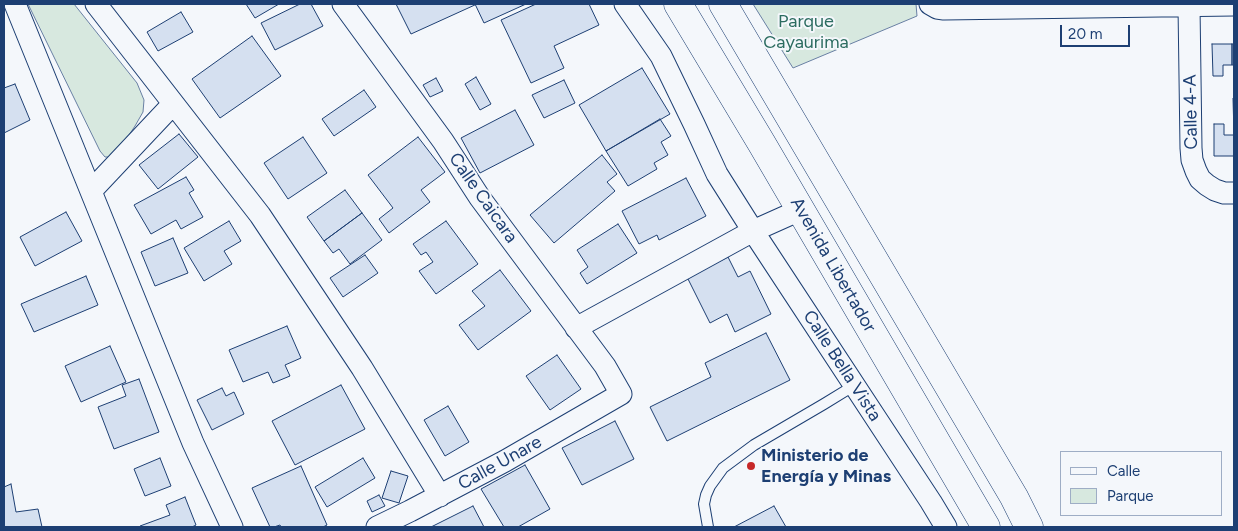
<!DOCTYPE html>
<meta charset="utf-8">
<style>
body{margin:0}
#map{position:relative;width:1238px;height:531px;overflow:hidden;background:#f4f7fb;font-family:Figtree,sans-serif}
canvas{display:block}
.frame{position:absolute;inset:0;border:5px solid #1d3f73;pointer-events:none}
.legend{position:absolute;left:1060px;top:451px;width:162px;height:65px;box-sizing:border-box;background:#f4f7fb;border:1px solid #9eadc5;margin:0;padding:6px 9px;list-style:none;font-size:15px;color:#1d3f73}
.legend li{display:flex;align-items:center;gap:10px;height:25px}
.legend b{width:25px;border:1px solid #9eadc5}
.scale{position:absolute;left:1060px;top:25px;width:70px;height:22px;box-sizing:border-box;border:2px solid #1d3f73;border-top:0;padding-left:6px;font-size:15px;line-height:18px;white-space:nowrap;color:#1d3f73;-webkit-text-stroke:4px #f4f7fb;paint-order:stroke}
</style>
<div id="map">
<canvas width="1238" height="531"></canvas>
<div class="frame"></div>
<ul class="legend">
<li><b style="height:6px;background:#f4f7fb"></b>Calle</li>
<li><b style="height:14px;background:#d7e8df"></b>Parque</li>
</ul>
<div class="scale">20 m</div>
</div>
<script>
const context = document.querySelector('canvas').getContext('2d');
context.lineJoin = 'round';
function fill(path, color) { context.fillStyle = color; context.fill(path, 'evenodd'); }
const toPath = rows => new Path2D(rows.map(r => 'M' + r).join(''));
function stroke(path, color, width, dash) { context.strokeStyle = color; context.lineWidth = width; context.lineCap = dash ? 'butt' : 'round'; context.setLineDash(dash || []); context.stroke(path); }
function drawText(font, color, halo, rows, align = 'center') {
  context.font = font + ' Figtree,sans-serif'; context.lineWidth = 4; context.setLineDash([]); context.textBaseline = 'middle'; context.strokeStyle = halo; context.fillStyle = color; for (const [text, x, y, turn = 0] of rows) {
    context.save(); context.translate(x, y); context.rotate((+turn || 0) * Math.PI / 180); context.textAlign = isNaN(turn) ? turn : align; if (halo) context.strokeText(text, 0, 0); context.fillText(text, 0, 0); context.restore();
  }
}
const green = toPath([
 [28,4,74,4,137,83,144,100,143,112,135,126,121,147,111,157,105,157,100,151,28,4],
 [753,4,916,4,917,16,793,68,753,4]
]);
fill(green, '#d7e8df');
stroke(green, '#687fa3', 1);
const building = toPath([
 [246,4,279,4,255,18,246,4],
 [300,4,311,4,323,26,275,50,261,23,300,4],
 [396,4,477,4,411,34,396,4],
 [475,4,526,4,484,23,475,4],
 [536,4,589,4,599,25,554,46,564,68,531,83,501,20,536,4],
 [181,12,193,32,158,51,147,32,181,12],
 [252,36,281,76,220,118,192,79,252,36],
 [1212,44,1232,44,1232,65,1223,65,1223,76,1213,76,1212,44],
 [1232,44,1234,44,1234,65,1232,65,1232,44],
 [642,68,670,114,606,151,579,105,642,68],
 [476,77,491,104,480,110,465,84,476,77],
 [436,78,443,91,430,97,423,85,436,78],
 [564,80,575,103,544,118,532,95,564,80],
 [15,84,30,120,4,133,4,88,15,84],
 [364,90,376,107,334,136,322,119,364,90],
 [1234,97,1234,135,1233,98,1234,97],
 [515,110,534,145,480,173,461,138,515,110],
 [660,119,671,136,661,142,668,155,654,163,657,169,628,186,606,151,660,119],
 [1214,124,1224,124,1224,135,1234,135,1234,156,1214,156,1214,124],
 [179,134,198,157,158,189,139,165,179,134],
 [303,137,327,173,288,199,264,163,303,137],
 [418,137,445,172,421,190,430,202,389,233,379,219,393,208,368,175,418,137],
 [602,155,617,174,607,182,615,191,554,243,530,215,602,155],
 [186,177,194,190,189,193,203,217,181,229,176,220,151,234,134,205,186,177],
 [686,178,706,216,659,240,657,235,639,244,622,211,686,178],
 [345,190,362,213,324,241,307,217,345,190],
 [66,212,82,241,35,266,20,237,66,212],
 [362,213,382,240,350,264,339,249,333,253,324,241,362,213],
 [229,221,241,241,224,251,232,264,204,281,184,248,229,221],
 [446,221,478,264,436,294,419,271,433,262,426,252,421,255,413,244,446,221],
 [618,224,637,253,587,284,580,273,588,267,577,250,618,224],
 [173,238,188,273,155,286,141,252,173,238],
 [365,255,378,273,343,297,330,278,365,255],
 [728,257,738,277,750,271,771,314,735,332,727,314,710,323,687,277,728,257],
 [500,270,531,311,478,350,459,325,485,306,472,291,500,270],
 [86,276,98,305,34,332,21,304,86,276],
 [287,326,301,358,285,365,290,376,273,383,268,372,243,382,229,350,287,326],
 [766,333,790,380,667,441,650,407,711,377,705,363,766,333],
 [110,346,126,382,81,402,65,366,110,346],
 [557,355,581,389,550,410,526,376,557,355],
 [139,379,159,432,114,449,98,407,126,396,122,385,139,379],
 [341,385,365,429,295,465,272,421,341,385],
 [222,388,226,396,234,392,244,414,212,430,197,400,222,388],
 [448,406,469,442,445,456,424,420,448,406],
 [615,421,634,459,582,485,562,448,615,421],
 [160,458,171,486,145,496,134,469,160,458],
 [363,458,375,478,327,507,315,487,363,458],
 [525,465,550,509,518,527,504,527,481,489,525,465],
 [301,466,327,525,323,527,281,527,280,525,274,527,270,527,252,488,301,466],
 [391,471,408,476,399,503,382,498,391,471],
 [11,484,16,512,38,509,42,527,4,527,4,487,11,484],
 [379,495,385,506,372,512,367,501,379,495],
 [185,497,196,525,192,527,141,527,140,526,170,515,166,505,185,497],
 [473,506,484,527,431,527,473,506],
 [774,506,786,527,734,527,774,506]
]);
fill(building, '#d5e0f0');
stroke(building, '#1d3f73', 1);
const lane = toPath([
 [708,527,704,504,706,495,710,486,723,468,754,445,824,404,855,385]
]);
const street = toPath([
 [15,4,193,443,232,527],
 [96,4,260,215,362,368,440,496],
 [343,4,443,141,480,198,605,366,621,394,505,461,410,511,377,527],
 [625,4,661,56,694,124,717,174,753,231,931,502,946,527],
 [930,4,937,8,944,9,1234,5],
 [1189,6,1191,148,1192,160,1196,171,1200,179,1207,185,1215,190,1224,193,1234,193],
 [91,191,173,104],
 [576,328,753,231,800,210]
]);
const primary = toPath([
 [678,4,762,144,986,527],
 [723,4,1014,497,1029,527]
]);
stroke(lane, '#1d3f73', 12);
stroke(street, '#1d3f73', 23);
stroke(primary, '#1d3f73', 29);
stroke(lane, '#f4f7fb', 10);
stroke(street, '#f4f7fb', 21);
stroke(primary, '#f4f7fb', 28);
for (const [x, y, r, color] of [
 [751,466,5,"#c62828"]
]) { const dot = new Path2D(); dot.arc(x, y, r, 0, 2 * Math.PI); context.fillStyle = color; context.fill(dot); stroke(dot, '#f4f7fb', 2); }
drawText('18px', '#2c6c60', '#f4f7fb', [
 ["Parque",806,22],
 ["Cayaurima",806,43]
]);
drawText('18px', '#1d3f73', '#f4f7fb', [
 ["Calle 4-A",1191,112,-91],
 ["Calle Caicara",483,198,55],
 ["Avenida Libertador",833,265,60],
 ["Calle Bella Vista",842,366,57],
 ["Calle Unare",500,463,-29]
]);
drawText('bold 18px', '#1d3f73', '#f4f7fb', [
 ["Ministerio de",761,456],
 ["Energía y Minas",761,477]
], 'left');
</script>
